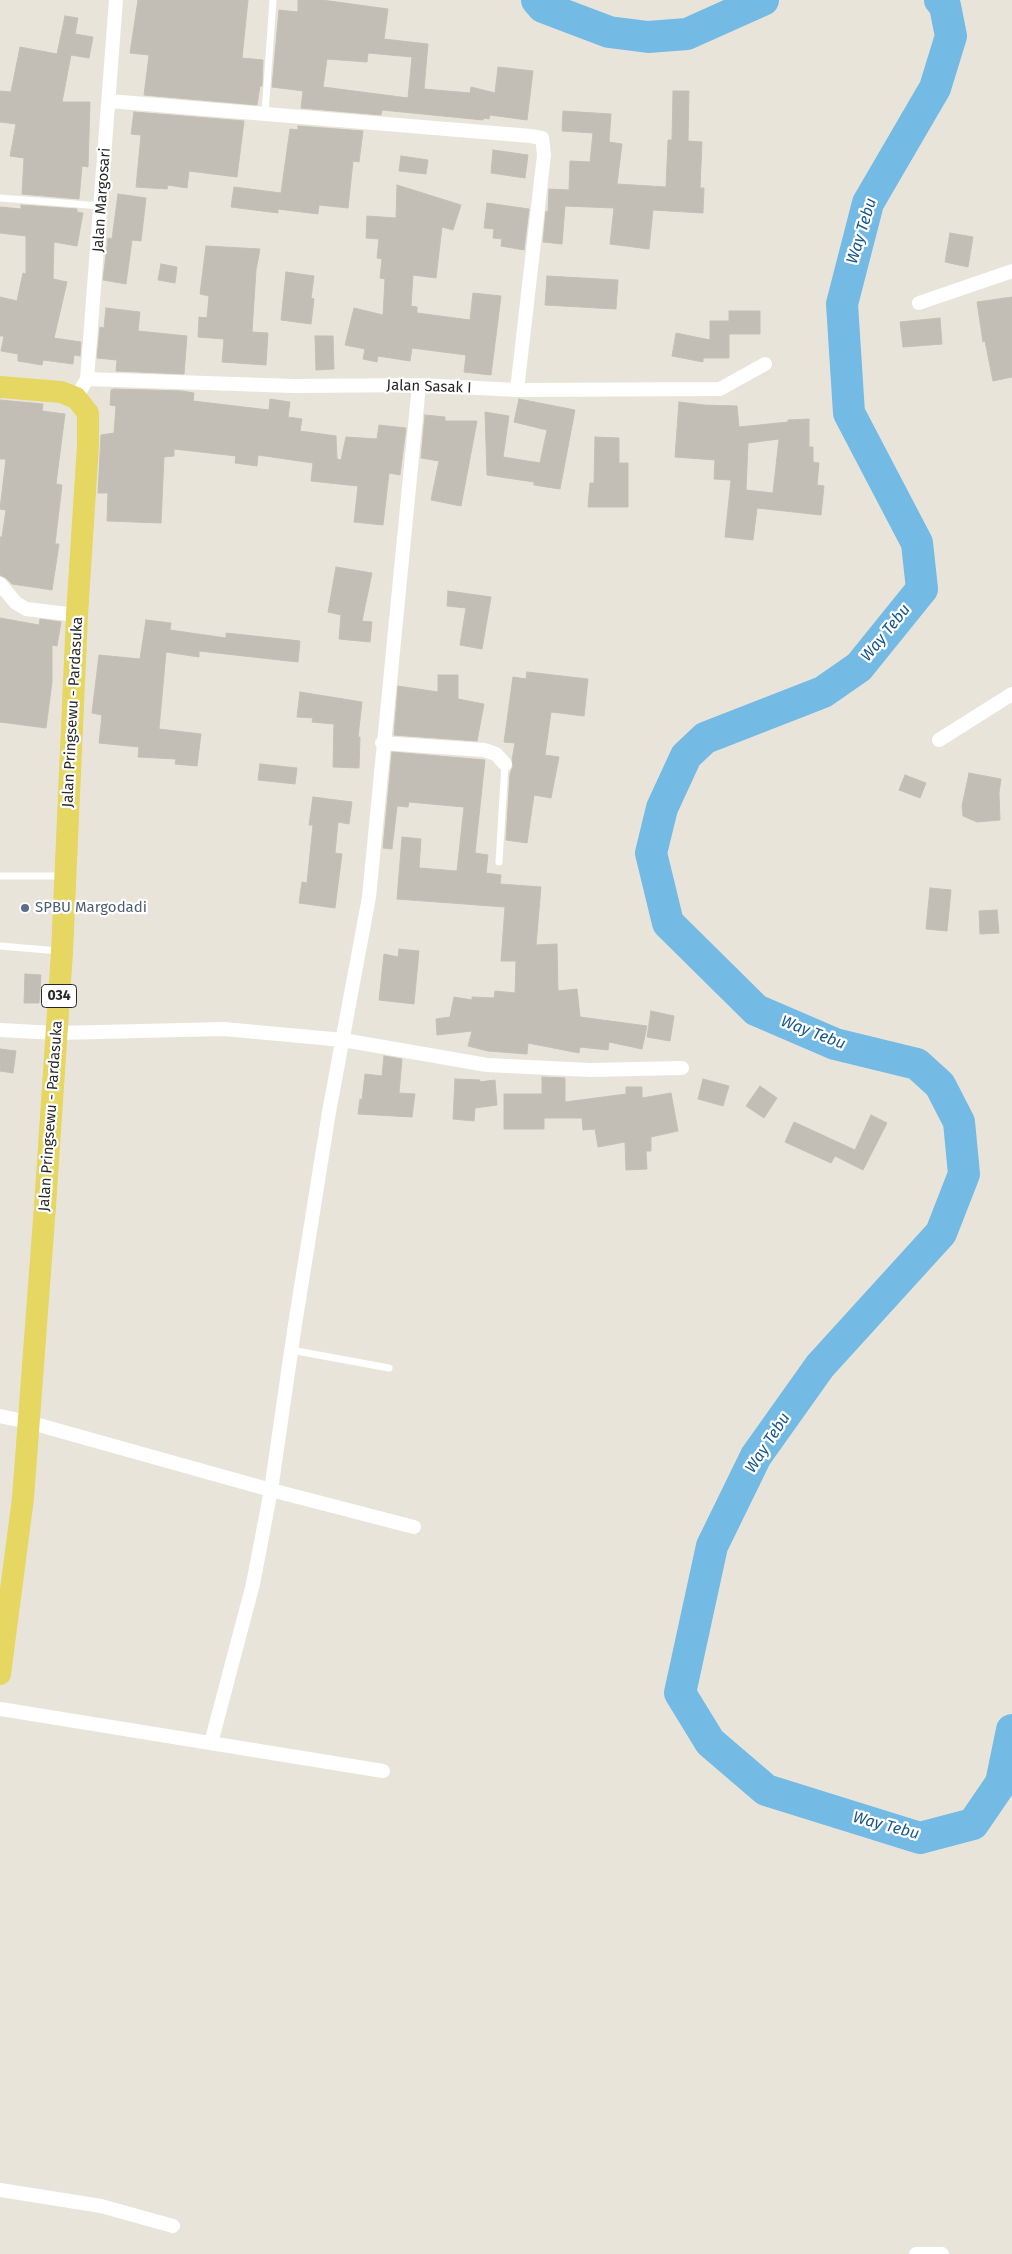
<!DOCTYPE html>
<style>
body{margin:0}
canvas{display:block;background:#e9e4da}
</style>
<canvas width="1012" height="2254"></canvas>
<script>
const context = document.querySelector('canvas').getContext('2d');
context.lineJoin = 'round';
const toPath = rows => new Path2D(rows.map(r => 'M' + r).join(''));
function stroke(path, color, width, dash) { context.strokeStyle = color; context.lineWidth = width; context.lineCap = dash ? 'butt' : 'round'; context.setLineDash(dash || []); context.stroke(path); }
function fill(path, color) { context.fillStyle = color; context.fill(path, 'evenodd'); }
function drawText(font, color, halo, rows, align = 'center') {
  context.font = font + ' "Fira Sans",sans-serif'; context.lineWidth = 4.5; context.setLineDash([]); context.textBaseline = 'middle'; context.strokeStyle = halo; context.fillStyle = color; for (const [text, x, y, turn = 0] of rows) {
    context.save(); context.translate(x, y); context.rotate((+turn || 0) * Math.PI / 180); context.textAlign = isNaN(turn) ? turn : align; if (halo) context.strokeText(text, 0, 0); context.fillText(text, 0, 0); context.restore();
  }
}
stroke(toPath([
 [537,0,543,7,609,32,648,37,687,34,763,0],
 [940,0,945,6,951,36,935,88,868,203,842,304,849,413,917,543,922,589,859,667,823,692,705,738,686,756,662,808,651,853,668,923,756,1010,835,1044,917,1064,940,1085,959,1122,964,1174,941,1233,820,1366,756,1456,712,1546,680,1693,710,1742,766,1790,920,1838,973,1824,1001,1783,1012,1730]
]), '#73bae5', 32);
const building = toPath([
 [138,0,248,0,242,58,263,60,262,86,260,86,257,105,144,95,149,55,130,53,138,0],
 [298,0,322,0,388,9,384,39,428,44,424,89,470,93,471,87,495,93,498,67,533,71,527,120,490,115,489,119,484,118,483,120,382,110,381,115,301,108,303,91,272,87,279,10,298,12,298,0],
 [368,53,412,57,408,98,323,87,327,59,367,62,368,53],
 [65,16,78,18,75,34,93,37,89,58,71,55,62,102,90,102,88,167,82,166,79,199,22,194,24,158,10,156,16,124,0,122,0,91,11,92,20,47,57,54,65,16],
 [673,91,689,91,688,141,702,142,700,188,704,188,703,213,653,210,649,249,610,244,614,208,565,206,562,244,543,242,546,211,548,212,549,189,569,190,570,161,590,162,593,133,562,131,563,111,611,114,609,142,622,144,617,184,666,187,668,140,672,140,673,91],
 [134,112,244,121,237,177,189,171,187,188,168,185,167,189,136,187,141,135,131,134,134,112],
 [298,126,363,131,359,162,353,161,348,208,319,205,318,214,278,209,278,213,231,207,234,187,281,193,290,129,298,130,298,126],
 [493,150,528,155,525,178,491,173,493,150],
 [401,156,428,160,426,174,399,171,401,156],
 [397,185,461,205,453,230,442,227,436,278,413,275,411,306,417,307,417,313,470,320,473,293,501,296,491,375,464,372,466,355,412,348,410,361,378,356,377,362,363,359,365,349,345,345,354,308,383,315,385,279,380,278,382,259,377,258,379,239,366,238,367,216,396,218,397,185],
 [118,194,146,198,141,241,132,240,126,284,103,280,108,238,112,239,118,194],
 [487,203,529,209,524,250,501,246,502,239,493,238,494,229,484,228,487,203],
 [21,205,77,209,77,212,83,213,77,246,54,242,53,279,67,282,54,338,81,342,80,356,74,355,73,364,43,360,42,365,18,361,18,354,1,351,4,336,0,336,0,297,17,301,23,273,26,274,26,236,0,233,0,207,21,209,21,205],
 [950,233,973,237,968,267,945,262,950,233],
 [206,246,260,249,256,270,252,332,268,333,266,365,222,362,224,339,198,337,199,317,207,318,209,296,200,294,206,246],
 [161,264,177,267,175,283,158,280,161,264],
 [286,272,314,276,311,298,314,299,311,324,281,320,286,272],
 [547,276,618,280,616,309,545,305,547,276],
 [1012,297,1012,377,993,381,985,341,983,342,977,302,1012,297],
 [106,308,140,312,138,331,187,336,184,374,116,371,117,360,97,358,100,327,104,328,106,308],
 [729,311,760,311,760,334,729,334,729,358,703,358,703,362,672,356,676,333,710,340,710,321,729,321,729,311],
 [940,318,942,344,903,347,900,322,940,318],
 [315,336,333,336,334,369,316,370,315,336],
 [114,389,182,391,194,393,193,401,269,410,270,399,290,402,288,417,302,419,300,431,336,436,337,459,341,460,346,437,377,439,379,425,406,428,400,475,389,473,383,525,354,522,358,486,311,481,313,463,258,455,257,466,235,463,236,456,174,449,174,456,164,457,161,523,107,521,108,493,98,493,101,435,114,433,116,406,110,405,111,390,114,389],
 [519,399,575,410,560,489,534,485,534,482,487,475,485,412,509,416,503,457,540,463,547,430,514,422,519,399],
 [0,400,43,404,42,411,65,414,56,484,62,485,55,544,59,544,52,590,12,584,6,578,0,575,0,537,2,537,6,510,0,509,6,459,0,459,0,400],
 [679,402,704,405,737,406,739,427,788,422,788,420,809,419,809,447,813,447,813,462,819,463,817,485,824,486,821,515,757,508,753,540,725,537,731,480,714,479,715,460,675,457,679,402],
 [779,439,773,493,746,490,748,443,779,439],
 [425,415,445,417,445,421,477,421,461,506,431,500,439,461,421,458,425,415],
 [595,437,619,438,619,463,628,463,628,507,588,507,590,483,594,483,595,437],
 [336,567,372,573,362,621,372,622,370,642,339,639,341,615,328,612,336,567],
 [448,591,491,597,482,649,460,645,466,608,447,606,448,591],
 [0,618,39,625,40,619,61,622,57,646,52,645,52,682,46,728,0,722,0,618],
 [146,620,171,623,170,630,226,638,226,633,300,641,298,662,199,651,199,657,166,652,159,729,201,734,197,766,175,764,176,759,138,757,139,747,99,743,102,715,92,713,99,655,140,659,146,620],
 [527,672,588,679,584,716,551,712,545,755,559,757,551,798,534,795,527,843,506,840,510,774,513,766,512,760,515,743,504,742,513,677,526,679,527,672],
 [438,675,458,675,458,699,484,704,477,741,394,735,398,686,438,692,438,675],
 [300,692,362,702,358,737,360,737,359,768,333,767,334,724,312,722,313,718,297,717,300,692],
 [392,752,485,760,475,853,488,855,486,873,501,875,500,884,541,887,536,945,557,944,558,991,577,989,580,1017,647,1026,642,1049,609,1042,608,1050,580,1047,579,1053,528,1043,527,1054,488,1051,468,1046,472,1031,437,1035,436,1019,450,1017,454,997,472,1000,472,997,494,998,495,991,515,993,516,961,501,961,505,907,397,899,402,837,421,839,419,868,457,871,464,807,409,802,408,807,397,806,392,849,383,848,392,752],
 [260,764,297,768,295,784,258,780,260,764],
 [969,773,1001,779,999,793,1000,820,977,822,963,816,962,806,969,773],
 [905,775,926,783,920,798,899,790,905,775],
 [313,797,352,802,349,824,338,822,335,853,342,854,335,908,299,903,302,882,307,883,313,825,309,825,313,797],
 [930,888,951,890,947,931,926,929,930,888],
 [997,910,999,933,980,934,979,911,997,910],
 [399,949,419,951,414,1004,379,1000,384,954,398,957,399,949],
 [25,974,41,975,39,1003,24,1003,25,974],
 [651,1011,674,1016,670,1041,647,1037,651,1011],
 [0,1049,16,1051,13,1073,0,1071,0,1049],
 [384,1056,402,1059,399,1093,415,1094,412,1117,358,1114,360,1099,362,1100,365,1074,382,1076,384,1056],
 [542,1077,565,1078,565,1102,626,1094,626,1087,642,1087,642,1098,671,1093,678,1131,651,1137,651,1151,646,1151,647,1169,626,1170,625,1142,598,1147,595,1129,583,1130,582,1118,544,1118,544,1129,504,1129,504,1094,542,1094,542,1077],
 [455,1079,480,1080,479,1082,495,1080,497,1105,475,1108,474,1121,453,1119,455,1079],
 [703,1079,729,1086,723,1106,698,1099,703,1079],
 [760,1086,777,1098,764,1118,746,1106,760,1086],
 [871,1115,887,1123,863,1170,835,1156,831,1163,785,1142,794,1122,855,1150,871,1115]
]);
fill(building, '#c2beb6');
stroke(building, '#c4c0b4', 1);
stroke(toPath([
 [265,113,273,0],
 [0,198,101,206],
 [499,862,505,764],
 [0,876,62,876],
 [0,946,59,951],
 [291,1350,389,1368]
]), '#fff', 7);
stroke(toPath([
 [109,101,531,136,542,138,544,155,517,390],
 [919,303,1012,271],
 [87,379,294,386,419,385,517,390,720,389,765,364],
 [76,398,87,379,116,0],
 [0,584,16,603,26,609,77,615],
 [939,740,1012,694],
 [382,743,484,750,496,754,505,764],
 [0,1030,57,1033,224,1029,343,1040,487,1065,590,1070,682,1068],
 [0,1416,28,1422,271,1490,414,1527],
 [0,1709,383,1771],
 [211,1743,253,1584,271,1490,294,1331,329,1112,369,897,419,385],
 [0,2190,101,2206,173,2226],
 [916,2254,942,2254]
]), '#fff', 14);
stroke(toPath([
 [0,387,61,392,76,398,88,413,88,445,77,615,62,952,45,1206,23,1498,0,1674]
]), '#e6d662', 22);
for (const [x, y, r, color] of [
 [25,908,5,"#5c6f8a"]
]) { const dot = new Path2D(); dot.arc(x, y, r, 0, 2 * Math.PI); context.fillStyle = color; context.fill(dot); stroke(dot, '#fff', 2); }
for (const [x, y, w] of [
 [59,996,35]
]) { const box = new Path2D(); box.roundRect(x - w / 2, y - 11.5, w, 23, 4); context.fillStyle = '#fff'; context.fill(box); stroke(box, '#282828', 1); }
drawText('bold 14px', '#282828', null, [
 ["034",59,996]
]);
drawText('15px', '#282828', '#fff', [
 ["Jalan Margosari",102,200,-86],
 ["Jalan Sasak I",429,387,2],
 ["Jalan Pringsewu - Pardasuka",73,712,-87],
 ["Jalan Pringsewu - Pardasuka",51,1116,-86]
]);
drawText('15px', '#4e5e75', '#fff', [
 ["SPBU Margodadi",35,908]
], 'left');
drawText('italic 16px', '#16578d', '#fff', [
 ["Way Tebu",862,231,-73],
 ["Way Tebu",886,633,-51],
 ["Way Tebu",813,1033,21],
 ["Way Tebu",768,1443,-57],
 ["Way Tebu",886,1826,15]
]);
</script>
